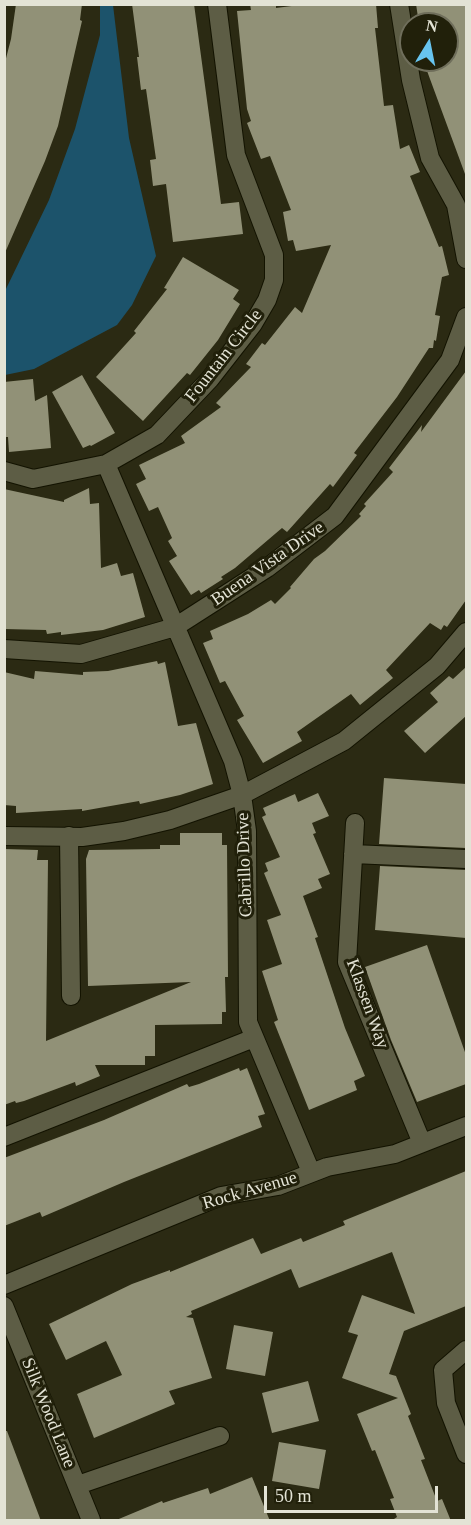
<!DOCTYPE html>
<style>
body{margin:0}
#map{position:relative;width:471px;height:1525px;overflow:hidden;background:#2b2a13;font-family:Georgia,serif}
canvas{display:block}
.frame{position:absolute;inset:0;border:6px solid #e3e3d5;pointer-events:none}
.north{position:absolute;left:399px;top:12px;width:60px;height:60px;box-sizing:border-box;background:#21200a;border:2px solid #6f6e5b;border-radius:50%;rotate:10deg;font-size:16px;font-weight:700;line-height:24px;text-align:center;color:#e3e3d5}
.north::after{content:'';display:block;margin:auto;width:21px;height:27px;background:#67c4ef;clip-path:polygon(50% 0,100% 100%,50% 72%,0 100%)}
.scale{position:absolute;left:264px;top:1486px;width:174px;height:27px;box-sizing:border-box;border:3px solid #e3e3d5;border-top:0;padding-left:8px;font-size:18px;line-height:21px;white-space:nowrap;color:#e3e3d5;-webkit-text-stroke:4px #21200a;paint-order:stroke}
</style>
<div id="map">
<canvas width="471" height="1525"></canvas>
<div class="frame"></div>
<div class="north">N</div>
<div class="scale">50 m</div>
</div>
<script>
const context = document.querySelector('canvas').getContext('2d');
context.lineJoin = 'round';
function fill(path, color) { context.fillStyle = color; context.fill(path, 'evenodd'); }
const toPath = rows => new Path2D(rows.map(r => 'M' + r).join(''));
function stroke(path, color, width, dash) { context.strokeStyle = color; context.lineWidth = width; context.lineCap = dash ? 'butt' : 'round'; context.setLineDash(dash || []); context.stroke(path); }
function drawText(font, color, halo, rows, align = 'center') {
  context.font = font + ' Georgia,serif'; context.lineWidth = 6; context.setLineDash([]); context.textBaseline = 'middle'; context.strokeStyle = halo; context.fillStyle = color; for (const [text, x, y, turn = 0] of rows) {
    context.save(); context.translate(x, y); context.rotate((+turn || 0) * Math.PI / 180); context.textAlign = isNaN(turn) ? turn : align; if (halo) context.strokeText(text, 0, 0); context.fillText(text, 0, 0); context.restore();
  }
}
fill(toPath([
 [100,5,113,5,129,138,156,256,132,305,117,325,34,369,5,375,5,291,49,200,75,129,100,35]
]), '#1c536b');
fill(toPath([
 [16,4,82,4,80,20,82,21,58,126,45,161,4,255,4,66,11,39],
 [132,4,194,4,221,204,239,202,243,234,173,242,166,184,153,186,150,160,156,159,146,89,141,90,137,57,139,57],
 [250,4,276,4,276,8,307,4,376,4,378,28,375,28,384,106,393,105,400,149,409,145,420,172,410,176,439,247,442,246,449,275,442,277,435,315,440,316,436,341,434,340,433,348,429,348,397,397,354,453,357,455,333,487,330,484,287,532,282,528,235,568,221,577,223,579,201,593,199,590,191,595,169,561,177,556,168,541,172,538,158,507,149,511,136,484,146,479,139,465,185,443,181,436,221,407,216,403,251,367,246,364,262,343,265,345,295,307,302,313,331,245,296,251,293,240,288,241,283,212,291,210,270,156,261,159,247,123,251,121,247,109,237,11,251,10],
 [416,4,466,4,466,174,465,174,423,60,447,60,447,21,419,24],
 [183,257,239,290,233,299,240,304,218,340,190,375,187,373,143,421,96,377,136,333,134,331,167,289,164,288],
 [466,371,466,600,447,627,444,625,441,630,430,623,386,670,393,678,360,705,351,694,297,732,302,741,263,763,237,720,244,716,225,681,220,683,203,643,213,639,210,631,248,614,271,600,275,604,291,588,290,587,314,559,325,551,361,516,359,514,366,506,364,504,393,472,389,468,422,425,421,432],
 [82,375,115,433,91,446,90,445,83,448,52,392],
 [33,379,35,401,47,395,51,448,9,452,8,437,4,437,4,382],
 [89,488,90,504,99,503,101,568,117,563,121,576,133,573,145,617,103,630,61,635,61,632,47,634,46,630,4,629,4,489,64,502,64,500],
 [157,661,158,664,165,662,178,726,196,723,213,784,180,795,140,804,139,801,82,811,82,809,16,813,16,806,4,805,4,672,34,679,35,671,83,675,83,672,108,671],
 [466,667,466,716,425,753,404,731,438,702,430,693,449,676,453,679],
 [384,778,466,784,466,848,379,844],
 [318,793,329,816,312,823,316,833,313,834,330,874,318,879,322,888,303,896,318,937,315,938,345,1028,365,1076,354,1081,357,1090,309,1110,274,1022,278,1020,262,971,282,964,267,920,281,915,264,873,268,871,265,863,280,857,262,817,266,815,263,808,295,794,298,802],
 [180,833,222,833,222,845,227,845,228,977,225,977,226,1012,222,1012,222,1024,155,1025,155,1056,145,1056,145,1065,95,1065,100,1076,76,1086,75,1082,24,1101,16,1103,15,1101,4,1105,4,849,38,850,37,860,48,860,46,1041,191,982,88,986,86,859,89,850,160,849,160,845,180,845],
 [380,866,466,870,466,938,375,930],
 [427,945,466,1055,466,1084,417,1102,391,1040,365,967],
 [239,1068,240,1071,247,1068,265,1114,258,1116,262,1127,124,1182,42,1217,40,1212,4,1226,4,1158,104,1120,187,1084,189,1087,199,1084],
 [466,1171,466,1306,404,1331,389,1374,396,1376,411,1414,408,1416,425,1459,421,1460,437,1501,442,1499,451,1521,391,1521,397,1517,390,1499,394,1498,375,1450,372,1451,357,1414,398,1398,342,1378,358,1335,348,1332,362,1295,415,1314,392,1252,299,1288,291,1269,191,1311,192,1314,186,1317,193,1318,212,1378,169,1391,175,1404,94,1438,77,1394,122,1375,106,1341,66,1360,49,1324,132,1284,170,1270,170,1272,253,1238,261,1254,301,1238,303,1242,345,1225,343,1221],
 [234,1325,273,1332,265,1376,226,1369],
 [308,1381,319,1421,272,1433,262,1393],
 [4,1431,7,1431,41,1521,4,1521],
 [279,1442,326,1450,319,1489,272,1481],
 [252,1477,270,1521,114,1521,162,1501,163,1503,208,1488,210,1494]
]), '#919177');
const minor = toPath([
 [399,4,411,80,430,158,456,205,466,259],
 [106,464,233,761,242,795,247,831,248,1022,311,1172],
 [4,471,33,479,106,464,157,435,210,379,253,324,267,300,274,280,274,255,236,155,217,4],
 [4,649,81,654,175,627,267,568,335,516,450,360,466,317],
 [355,823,347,962,422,1143],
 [4,836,82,837,124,831,170,820,242,795,344,741,437,666,466,632],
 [69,836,71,996],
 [353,854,466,859],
 [4,1137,254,1038],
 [4,1285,221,1196,278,1186,327,1167,395,1154,466,1126],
 [4,1306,91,1520],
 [466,1350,443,1370,446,1403,466,1454],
 [78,1485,220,1436]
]);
stroke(minor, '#131300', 20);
stroke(minor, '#5d5d45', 18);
drawText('18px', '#e3e3d5', '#21200a', [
 ["Fountain Circle",224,356,-52],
 ["Buena Vista Drive",268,564,-35],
 ["Cabrillo Drive",245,865,-92],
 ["Klassen Way",367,1004,70],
 ["Rock Avenue",250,1191,-16],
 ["Silk Wood Lane",48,1413,68]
]);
</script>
